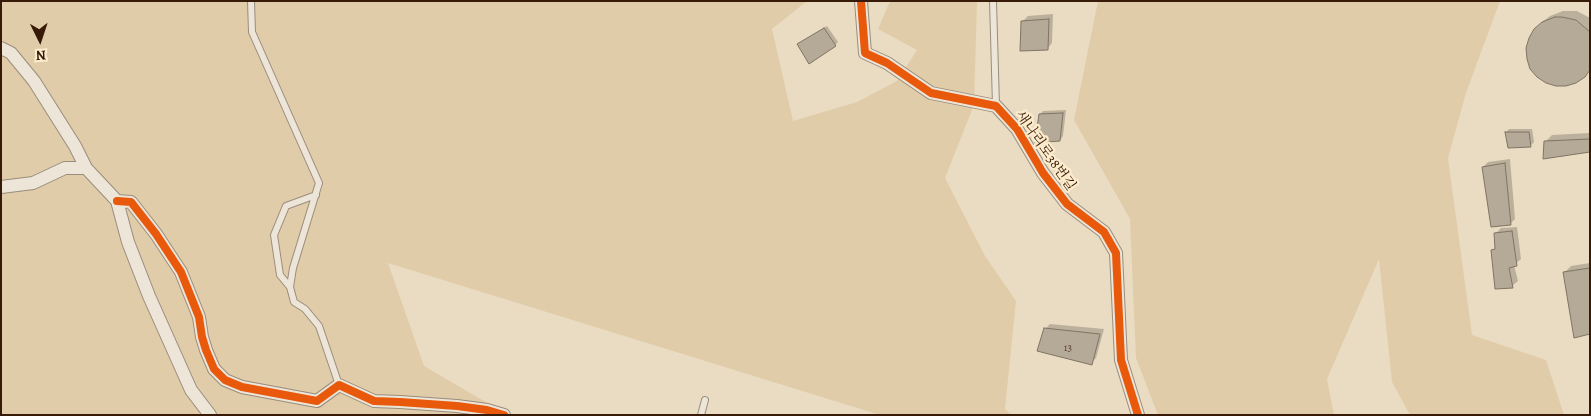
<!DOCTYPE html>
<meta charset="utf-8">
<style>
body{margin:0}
#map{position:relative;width:1591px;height:416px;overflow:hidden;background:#eadcc2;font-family:Alegreya,serif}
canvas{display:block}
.frame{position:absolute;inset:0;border:2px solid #371a08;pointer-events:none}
.north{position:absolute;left:15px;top:15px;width:50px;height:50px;-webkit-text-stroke:4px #fceccc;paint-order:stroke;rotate:176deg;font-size:14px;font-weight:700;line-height:20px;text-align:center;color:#371a08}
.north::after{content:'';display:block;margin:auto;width:18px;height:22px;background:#371a08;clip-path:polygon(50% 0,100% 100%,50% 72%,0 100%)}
</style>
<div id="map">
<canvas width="1591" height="416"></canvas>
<div class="frame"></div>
<div class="north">N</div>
</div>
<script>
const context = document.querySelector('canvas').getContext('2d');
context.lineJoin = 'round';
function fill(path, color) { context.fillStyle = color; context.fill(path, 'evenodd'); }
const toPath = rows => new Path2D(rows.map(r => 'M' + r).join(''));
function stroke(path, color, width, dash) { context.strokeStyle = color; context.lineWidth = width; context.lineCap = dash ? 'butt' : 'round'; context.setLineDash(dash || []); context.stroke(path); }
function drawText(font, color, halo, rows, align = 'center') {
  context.font = font + ' Alegreya,"Noto Serif KR",serif'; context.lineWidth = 4.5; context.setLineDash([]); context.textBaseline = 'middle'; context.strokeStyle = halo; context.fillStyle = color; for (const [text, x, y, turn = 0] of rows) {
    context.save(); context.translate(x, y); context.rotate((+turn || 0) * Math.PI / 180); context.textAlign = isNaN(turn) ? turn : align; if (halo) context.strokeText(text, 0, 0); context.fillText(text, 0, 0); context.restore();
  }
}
fill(toPath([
 [1,1,807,1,772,29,793,121,857,102,897,81,917,50,878,29,890,1,977,1,974,105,945,178,985,256,1016,301,1005,409,1011,415,880,415,388,263,424,366,508,415,1,415],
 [1098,1,1500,1,1466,93,1448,158,1472,335,1546,360,1564,415,1410,415,1392,382,1379,259,1327,379,1334,415,1158,415,1136,358,1130,219,1074,120]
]), '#e1cca9');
fill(toPath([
 [1563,11,1577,11,1590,18,1590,70,1542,22,1550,16],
 [1053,14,1052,43,1047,49,1023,21,1028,16],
 [827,26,838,42,835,45,798,44],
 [1066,110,1063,136,1060,140,1040,114,1043,111],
 [1509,129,1532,129,1534,142,1531,145,1506,132],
 [1590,133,1590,151,1545,142,1552,135],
 [1510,159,1515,219,1510,224,1483,167,1488,162],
 [1517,227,1521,259,1514,265,1518,281,1512,286,1492,251,1496,247,1496,233,1501,228],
 [1590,263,1590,333,1564,273,1571,266],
 [1050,324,1104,329,1096,358,1091,363,1045,329]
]), '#0003');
const building = toPath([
 [1555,17,1562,17,1576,20,1590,32,1590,70,1585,77,1576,83,1566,86,1556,86,1546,83,1537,77,1530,69,1527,59,1526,48,1529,38,1534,29,1542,22,1555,17],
 [1049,19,1048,50,1020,51,1021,21,1049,19],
 [824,28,836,46,809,64,797,44,824,28],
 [1063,113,1060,141,1035,143,1039,114,1063,113],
 [1505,132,1529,132,1531,147,1508,148,1505,132],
 [1590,139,1590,152,1543,159,1544,141,1590,139],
 [1505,163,1511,225,1491,227,1482,167,1505,163],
 [1512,231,1517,266,1509,268,1513,288,1495,289,1491,250,1495,249,1494,233,1512,231],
 [1590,268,1590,334,1574,338,1563,272,1590,268],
 [1044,328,1100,334,1092,365,1037,351,1044,328]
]);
fill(building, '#b5a997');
stroke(building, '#7f7464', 1);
const service = toPath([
 [251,1,252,32,319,183,293,268,290,287,294,302,305,309,319,326,339,385],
 [993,1,996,106],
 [290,287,280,275,274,235,286,206,316,195],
 [701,415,705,400]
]);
const minor = toPath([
 [861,1,865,53,887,63,931,93,996,106,1017,129,1043,173,1067,204,1104,232,1116,253,1121,360,1138,415],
 [1,48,11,53,34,81,75,146,86,168,117,201,128,242,149,296,191,390,210,415],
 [1,187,33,183,65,168,86,168],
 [117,201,131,202,156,234,181,272,199,317,202,337,206,350,214,369,225,380,242,387,317,401,339,385,374,401,400,402,457,406,487,410,504,415]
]);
stroke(service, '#998d7d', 8);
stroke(minor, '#998d7d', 14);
stroke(service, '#ece5d8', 6);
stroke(minor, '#ece5d8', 12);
stroke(toPath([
 [861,1,865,53,887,63,931,93,996,106,1017,129,1043,173,1067,204,1104,232,1116,253,1121,360,1138,415],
 [117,201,131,202,156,234,181,272,199,317,202,337,206,350,214,369,225,380,242,387,317,401,339,385,374,401,400,402,457,406,487,410,504,415]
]), '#e8590c', 8);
drawText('11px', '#563e2c', null, [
 ["13",1068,348]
]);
drawText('14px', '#371a08', '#fceccc', [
 ["새나리로38번길",1045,151,55]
]);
</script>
